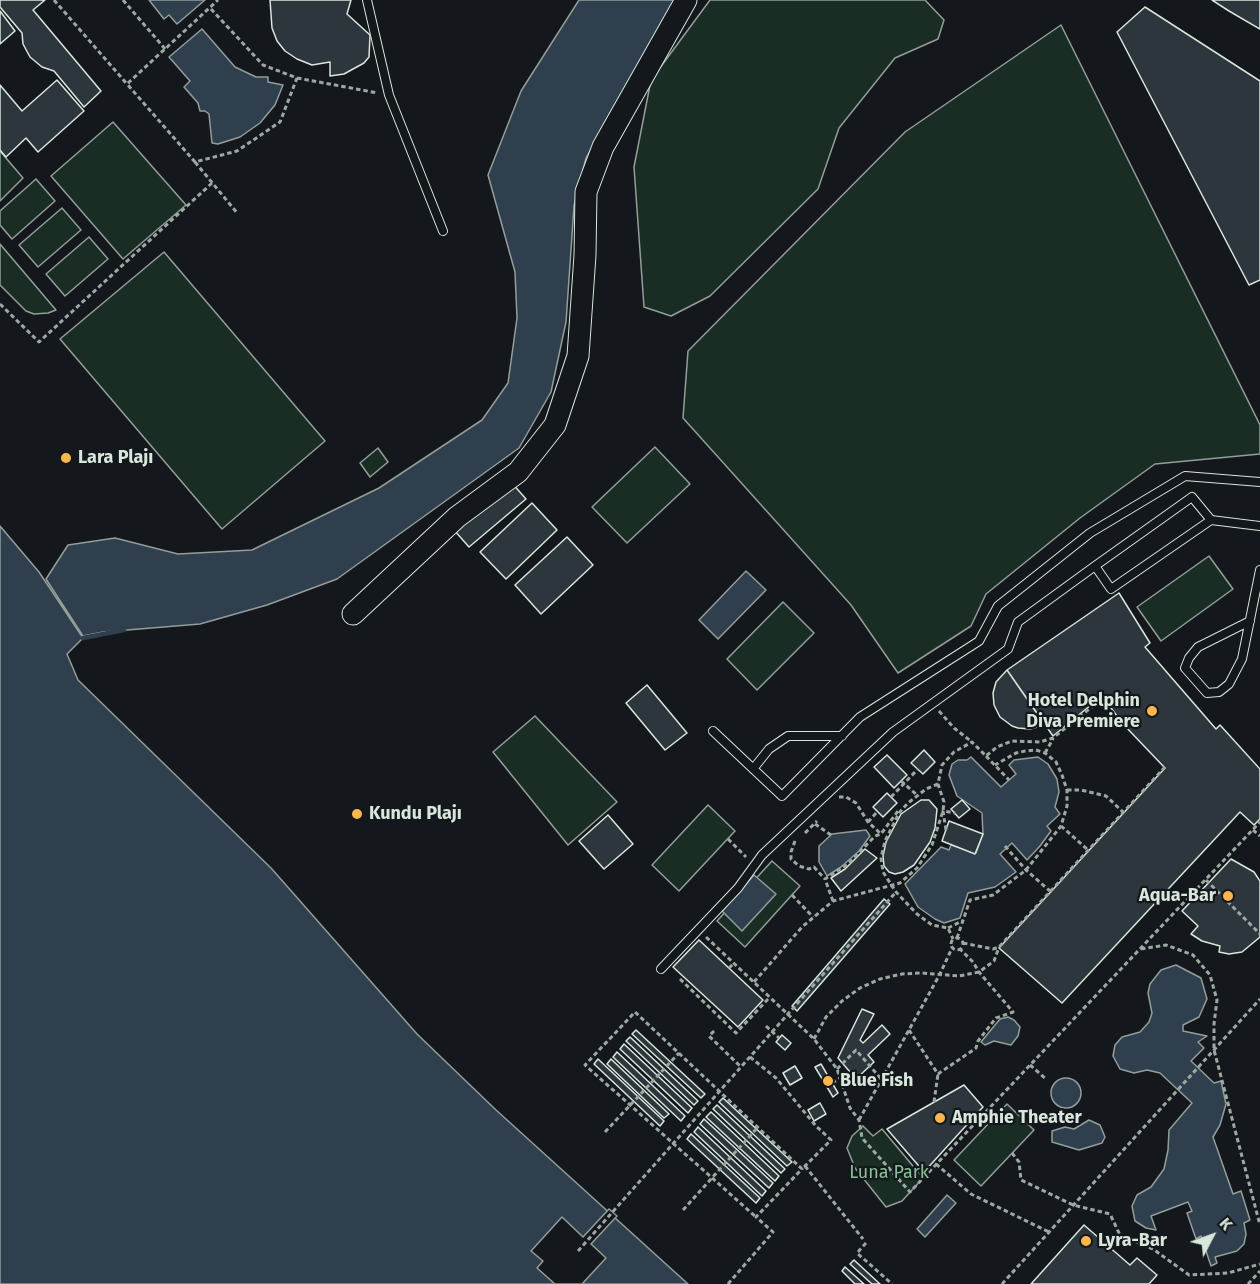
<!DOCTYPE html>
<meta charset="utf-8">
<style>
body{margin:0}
#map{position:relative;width:1260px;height:1284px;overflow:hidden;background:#14181c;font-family:"Fira Sans",sans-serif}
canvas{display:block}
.north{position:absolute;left:1182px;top:1206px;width:60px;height:60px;-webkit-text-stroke:4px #14181c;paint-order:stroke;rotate:49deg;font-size:16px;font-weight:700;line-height:24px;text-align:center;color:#d8e6dc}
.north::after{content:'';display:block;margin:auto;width:21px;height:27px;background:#d8e6dc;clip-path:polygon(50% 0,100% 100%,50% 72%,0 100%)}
</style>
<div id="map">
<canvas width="1260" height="1284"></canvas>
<div class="north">K</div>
</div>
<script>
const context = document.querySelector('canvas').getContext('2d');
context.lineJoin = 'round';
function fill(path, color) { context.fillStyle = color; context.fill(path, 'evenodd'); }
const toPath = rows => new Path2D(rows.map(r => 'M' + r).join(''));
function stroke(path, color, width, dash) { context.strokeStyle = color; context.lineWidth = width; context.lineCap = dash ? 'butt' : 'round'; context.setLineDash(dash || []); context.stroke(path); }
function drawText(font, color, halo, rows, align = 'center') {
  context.font = font + ' "Fira Sans",sans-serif'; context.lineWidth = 4.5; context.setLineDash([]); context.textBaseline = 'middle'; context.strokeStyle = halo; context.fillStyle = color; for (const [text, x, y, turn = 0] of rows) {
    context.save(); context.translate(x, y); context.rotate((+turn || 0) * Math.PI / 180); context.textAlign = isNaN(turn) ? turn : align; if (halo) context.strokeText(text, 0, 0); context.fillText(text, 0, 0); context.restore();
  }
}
const green = toPath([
 [710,0,925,0,944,20,938,39,895,58,839,128,818,189,710,296,671,316,644,307,634,167,651,80,710,0],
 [1061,25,1260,425,1260,454,1155,464,1080,518,986,594,971,626,898,673,851,605,683,418,688,351,905,132,1061,25],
 [113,122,186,205,123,259,51,176,113,122],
 [0,151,23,178,0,201,0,151],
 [36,179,55,201,12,239,0,225,0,211,36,179],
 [62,208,81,230,38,267,19,245,62,208],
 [89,237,108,259,65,296,46,274,89,237],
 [0,244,56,310,48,313,34,314,26,311,0,285,0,244],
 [164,252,325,441,222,529,60,339,164,252],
 [655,447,690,484,627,543,592,507,655,447],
 [378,448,388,462,370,477,360,463,378,448],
 [1209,556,1233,589,1161,641,1137,607,1209,556],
 [783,602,814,633,757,690,727,659,783,602],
 [535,716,617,802,568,845,493,752,535,716],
 [708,805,735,831,679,891,652,865,708,805],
 [772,861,800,886,745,947,717,921,772,861],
 [1007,1104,1034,1130,981,1186,954,1160,1007,1104],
 [863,1126,873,1136,882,1129,923,1178,902,1201,886,1207,855,1168,847,1148,852,1136,863,1126]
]);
fill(green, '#1a2d24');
stroke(green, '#939e99', 1.5);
const water = toPath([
 [149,0,205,0,177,24,169,15,164,19,149,0],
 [579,0,675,0,586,158,574,206,566,322,551,392,519,448,337,579,267,605,200,624,103,632,83,636,46,579,68,545,115,538,178,554,252,550,379,488,482,420,508,383,517,318,515,272,488,175,521,91,579,0],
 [202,29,235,67,256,77,268,77,268,82,283,85,275,105,260,123,240,137,218,144,212,143,209,114,205,111,200,111,198,103,184,87,190,81,169,57,202,29],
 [0,526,39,572,83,638,67,654,78,680,271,868,417,1034,496,1110,688,1284,0,1284,0,526],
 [746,571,766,590,718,639,699,620,746,571],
 [971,757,1001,787,1016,774,1009,765,1014,760,1038,757,1048,764,1057,779,1059,792,1055,807,1060,814,1047,826,1051,831,1040,846,1027,860,1012,843,1000,854,1016,872,995,887,968,893,960,918,944,923,935,919,918,907,905,884,941,847,949,850,951,845,976,853,983,834,982,813,957,796,949,775,952,764,958,760,967,760,971,757],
 [866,830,870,836,859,851,841,867,827,876,819,862,819,846,832,834,866,830],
 [754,875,776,894,742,931,722,911,754,875],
 [1176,965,1201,978,1207,999,1199,1017,1183,1025,1183,1031,1207,1036,1198,1042,1204,1048,1191,1061,1214,1083,1221,1081,1226,1104,1220,1125,1213,1137,1233,1194,1241,1191,1250,1220,1244,1223,1246,1234,1244,1244,1237,1251,1215,1257,1217,1263,1211,1266,1201,1236,1196,1239,1187,1213,1192,1211,1188,1202,1151,1216,1156,1230,1146,1228,1135,1221,1132,1206,1137,1195,1151,1187,1164,1169,1168,1150,1169,1130,1192,1103,1160,1073,1147,1070,1134,1073,1120,1069,1113,1056,1115,1045,1122,1037,1140,1032,1149,1022,1152,1013,1148,993,1150,984,1161,970,1176,965],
 [1008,1017,1014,1020,1020,1027,1018,1036,1011,1045,994,1041,985,1045,981,1042,1000,1019,1008,1017],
 '1051 1093a15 15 0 1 1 30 0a15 15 0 1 1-30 0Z',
 [1089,1120,1100,1125,1105,1137,1102,1143,1079,1150,1052,1142,1052,1131,1065,1127,1074,1129,1089,1120],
 [947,1195,956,1203,925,1237,917,1229,947,1195]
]);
fill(water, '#2f3f4d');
stroke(water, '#939e99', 1.5);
const pier = toPath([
 [609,1209,617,1216,591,1244,606,1258,582,1284,555,1284,537,1268,543,1261,531,1251,562,1217,583,1237,609,1209]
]);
fill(pier, '#14181c');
stroke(pier, '#939e99', 1.5);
stroke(toPath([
 [83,638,124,630]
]), '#2f3f4d', 4.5);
const building = toPath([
 [0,0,45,0,33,10,101,91,84,107,54,71,42,67,30,57,23,44,22,33,0,7,0,0],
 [270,0,351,0,347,14,370,35,369,57,364,63,344,74,330,76,330,62,312,65,297,59,285,51,277,41,272,28,270,0],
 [1212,0,1260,0,1260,29,1229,11,1212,0],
 [1145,7,1260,81,1260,280,1249,285,1117,32,1145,7],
 [0,11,15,31,0,44,0,11],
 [57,80,84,111,38,152,26,138,6,157,0,150,0,85,22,111,57,80],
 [511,482,526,499,469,547,454,530,511,482],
 [532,503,557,530,506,579,480,552,532,503],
 [567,537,593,565,541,614,515,585,567,537],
 [1119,593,1150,643,1145,647,1216,729,1220,725,1260,769,1260,819,1254,825,1240,812,1062,1003,999,948,1165,768,1123,724,1102,696,1053,736,1007,670,1119,593],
 [1007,670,1045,725,1030,729,1018,728,1012,726,1000,717,994,705,993,693,996,682,1007,670],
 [647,685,687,733,665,750,626,703,647,685],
 [924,750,935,762,923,774,911,763,924,750],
 [887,755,907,775,894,788,874,767,887,755],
 [887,793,897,803,883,817,873,807,887,793],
 [921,800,929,800,937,809,935,828,930,842,914,865,903,872,895,874,889,872,884,866,883,856,886,842,901,814,921,800],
 [962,800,970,809,959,818,951,809,962,800],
 [608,815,633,844,604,869,579,841,608,815],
 [949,821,983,834,975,854,942,841,949,821],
 [865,849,877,858,841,891,831,878,845,869,865,849],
 [1231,859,1254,872,1260,881,1260,937,1242,952,1229,954,1219,952,1220,946,1202,941,1191,934,1198,926,1182,911,1231,859],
 [884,899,890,904,797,1011,792,1006,884,899],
 [699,940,763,1000,738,1027,673,967,699,940],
 [862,1009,874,1014,860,1040,863,1043,882,1025,890,1034,868,1055,874,1062,856,1079,838,1058,862,1009],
 [636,1030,705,1094,701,1098,632,1034,636,1030],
 [782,1035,791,1043,785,1050,776,1042,782,1035],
 [630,1037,698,1101,694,1105,626,1041,630,1037],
 [624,1044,692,1108,688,1113,620,1049,624,1044],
 [617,1052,685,1116,681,1121,613,1057,617,1052],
 [598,1059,664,1121,660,1126,594,1064,598,1059],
 [611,1059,669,1114,664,1118,607,1064,611,1059],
 [821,1064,838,1093,833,1097,815,1067,821,1064],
 [795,1066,802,1078,790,1085,783,1073,795,1066],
 [964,1085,983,1107,924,1172,887,1129,964,1085],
 [723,1098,792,1162,787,1166,719,1102,723,1098],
 [820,1103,826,1114,814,1121,808,1110,820,1103],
 [717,1105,785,1169,781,1173,713,1109,717,1105],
 [711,1112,779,1176,775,1181,706,1117,711,1112],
 [704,1119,773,1183,769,1188,700,1124,704,1119],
 [698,1127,766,1191,762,1196,694,1132,698,1127],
 [691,1134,760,1198,756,1203,687,1139,691,1134],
 [1084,1225,1130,1265,1137,1258,1157,1275,1149,1284,1031,1284,1084,1225],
 [854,1260,880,1284,872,1284,850,1264,854,1260],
 [845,1267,864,1284,855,1284,842,1271,845,1267]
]);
fill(building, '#2c363c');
stroke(building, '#d8e6dc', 1.5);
const lane = toPath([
 [367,0,389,95,443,231],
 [1095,566,1111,589,1211,520],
 [1250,621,1198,647,1189,658,1185,668,1207,693,1219,692,1229,684,1242,659,1260,570],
 [713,731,782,796,860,717,979,641,998,606,1090,533,1185,476,1260,482],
 [753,769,769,749,788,736,842,736],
 [661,969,738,888,762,855,893,732,1008,649,1018,622,1095,566,1192,497,1211,520,1260,526]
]);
const secondary = toPath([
 [353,614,457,517,518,472,555,425,578,356,585,255,586,192,603,147,686,0]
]);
stroke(lane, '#d8e6dc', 10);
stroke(secondary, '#d8e6dc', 23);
stroke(toPath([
 [54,0,127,84],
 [123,0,166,50],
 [211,9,263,65,297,78,280,122,237,151,195,162,127,84,218,0],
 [297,78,378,93],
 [195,162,238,214],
 [0,304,39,342,212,183],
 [939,711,954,728,972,742],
 [1045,753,1053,739],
 [986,756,1009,780],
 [901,781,917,795],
 [938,784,926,789,908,803,899,813,885,841,881,858,883,872,896,892,917,914,932,925,948,928,953,939],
 [1067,790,1081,790,1106,796,1123,812],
 [839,797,846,797,856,803,868,822,881,834],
 [891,797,918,769],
 [868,822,877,812],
 [815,824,831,835],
 [1061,826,1088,850],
 [946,830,943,811,955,813],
 [1253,830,1260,836],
 [805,833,817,821],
 [728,839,746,857],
 [795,841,791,852,791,859,799,866,809,869,814,867,825,879],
 [1005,846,1026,870,1050,891],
 [1206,880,1260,934],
 [792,895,813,917],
 [833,901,825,879,848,864,875,836,881,834,898,811,899,813],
 [948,928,962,921],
 [706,937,814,1039,837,1069,850,1108,859,1120,862,1138,910,1192,1260,822],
 [957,938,970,900,993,895,1026,870,1061,826,1067,806,1067,790,1062,775,1056,762,1045,753,1036,750,1025,751,1016,753,995,765],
 '951 944a6 6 0 1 1 12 0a6 6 0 1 1-12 0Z',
 [963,943,993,949,999,947,1165,767],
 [1141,949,1166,945,1193,955,1210,975,1217,1000,1214,1024,1214,1050,1260,1225],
 [729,968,734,963],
 [680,979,736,1033,770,997],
 [754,982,802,927,833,901,900,883,917,868,932,845,943,811,944,802,938,784,942,765,954,752,972,742,986,756,997,747,1012,741,1040,742,1053,738,1103,698],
 [766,1026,779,1038],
 [909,1030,938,1074,976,1048,978,1041,996,1018,1013,1012,979,972,973,962,960,949],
 [714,1031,709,1036,741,1067],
 [814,1039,826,1017,842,1001,860,988,880,979,902,974,922,973,959,976,979,972,994,961,999,947],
 [750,1057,776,1078,816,1126,831,1140,802,1169],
 [1030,1065,1046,1079],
 [837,1069,856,1050,882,1080],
 [832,1083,840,1078],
 [934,1102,938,1074],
 [859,1120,940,974,952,948],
 [605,1132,679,1053],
 [1012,1153,1019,1162,1021,1180,1073,1205,1110,1214,1120,1235,1153,1249,1189,1275,1228,1273,1260,1264],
 [936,1164,971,1194,1049,1232],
 [805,1166,863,1239],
 [683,1210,758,1127],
 [866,1243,857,1253,892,1284],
 [578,1251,896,892],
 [728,1284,773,1232,756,1217,802,1169,635,1012,585,1065,756,1217],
 [1002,1284,1260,999],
 [1248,1284,1260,1271]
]), '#9da8a2', 3, [4.5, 3]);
stroke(lane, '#14181c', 8);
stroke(secondary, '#14181c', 21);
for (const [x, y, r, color] of [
 [66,458,6,"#ffb74d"],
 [1152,711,6,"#ffb74d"],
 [357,814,6,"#ffb74d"],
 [1228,896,6,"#ffb74d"],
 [828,1081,6,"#ffb74d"],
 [940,1118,6,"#ffb74d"],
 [1086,1241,6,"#ffb74d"]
]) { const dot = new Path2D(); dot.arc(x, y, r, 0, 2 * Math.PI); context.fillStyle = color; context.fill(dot); stroke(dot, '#14181c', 2); }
drawText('bold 18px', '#d8e6dc', '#14181c', [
 ["Lara Plajı",78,458],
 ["Hotel Delphin",1140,701,"right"],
 ["Diva Premiere",1140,722,"right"],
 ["Kundu Plajı",369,814],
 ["Aqua-Bar",1216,896,"right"],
 ["Blue Fish",840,1081],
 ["Amphie Theater",952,1118],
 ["Lyra-Bar",1098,1241]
], 'left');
drawText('18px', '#8ac095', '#14181c', [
 ["Luna Park",889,1173]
]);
</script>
